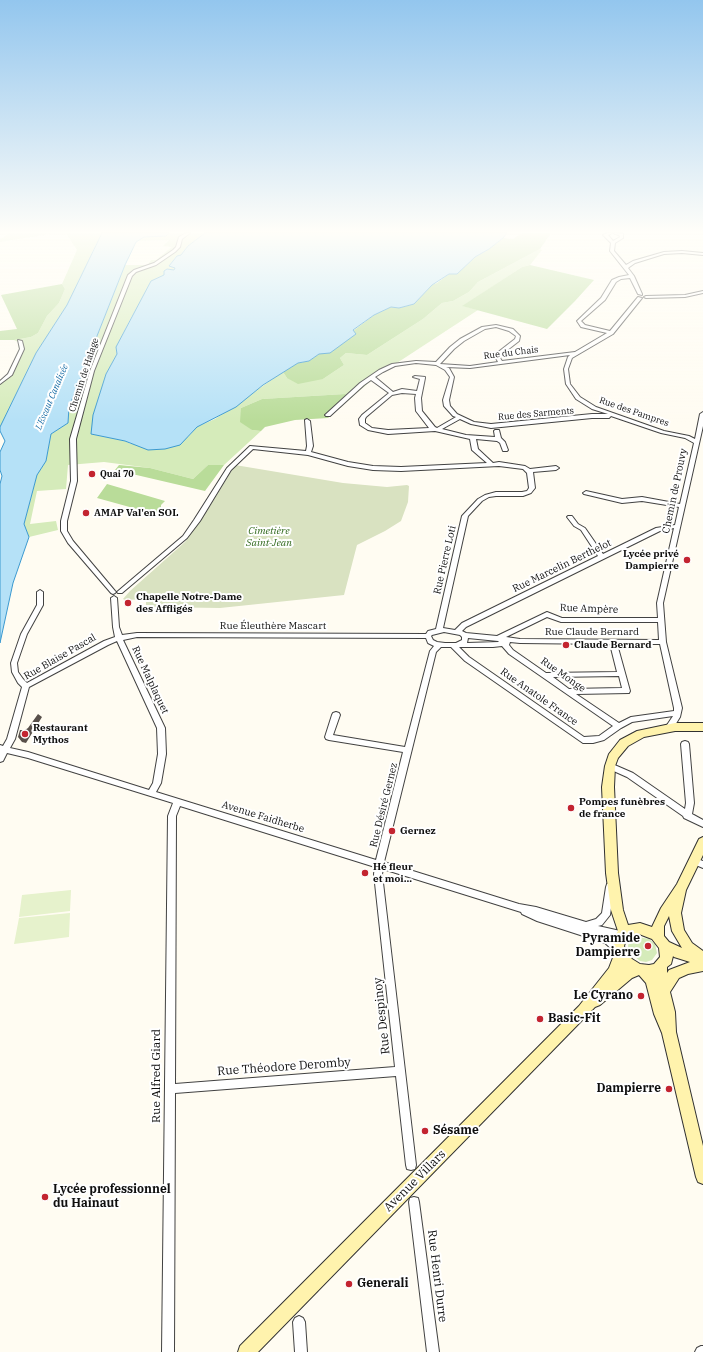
<!DOCTYPE html>
<meta charset="utf-8">
<style>
body{margin:0}
canvas{display:block;background:#fffcf2}
</style>
<canvas width="703" height="1352"></canvas>
<script>
const context = document.querySelector('canvas').getContext('2d');
context.lineJoin = 'round';
function fill(path, color) { context.fillStyle = color; context.fill(path, 'evenodd'); }
const toPath = rows => new Path2D(rows.map(r => 'M' + r).join(''));
function stroke(path, color, width, dash) { context.strokeStyle = color; context.lineWidth = width; context.lineCap = dash ? 'butt' : 'round'; context.setLineDash(dash || []); context.stroke(path); }
function drawText(font, color, halo, rows, align = 'center') {
  context.font = font + ' "IBM Plex Serif",serif'; context.lineWidth = 4; context.setLineDash([]); context.textBaseline = 'middle'; context.strokeStyle = halo; context.fillStyle = color; for (const [text, x, y, turn = 0] of rows) {
    context.save(); context.translate(x, y); context.rotate((+turn || 0) * Math.PI / 180); context.textAlign = isNaN(turn) ? turn : align; if (halo) context.strokeText(text, 0, 0); context.fillText(text, 0, 0); context.restore();
  }
}
fill(toPath([
 [8,233,56,233,0,242,0,239,3,238],
 [66,233,102,233,67,305,36,353,0,427,0,380,7,375,19,350,18,342,14,340,31,337,38,333,47,316,59,303,65,289,62,284,77,250],
 [169,233,205,233,188,246,181,255,177,256,169,266,175,268,174,270,164,275,143,299,132,316,116,347,117,354,106,374,91,434,125,441,131,444,188,437,197,427,215,419,283,372,287,378,323,379,344,365,340,358,346,353,367,355,423,319,442,303,453,301,469,292,478,282,540,249,542,250,530,265,522,267,463,306,478,310,377,376,352,397,345,394,262,399,241,408,252,430,261,431,224,465,208,465,193,479,150,468,104,462,68,465,66,489,37,491,30,524,56,521,58,530,29,537,24,524,37,475,46,461,51,434,68,423,69,407,125,265,148,265,151,260,156,260,172,247,163,246,169,240,136,241,143,237,166,236],
 [639,937,649,939,655,944,657,953,652,960,646,962,640,961,630,953,628,946,629,942,634,938]
]), '#d5ebba');
fill(toPath([
 [522,233,551,233,540,249,478,282,469,292,453,301,442,303,423,319,367,355,346,353,340,358,344,365,323,379,298,384,287,378,283,372,298,363,309,361,319,354,356,334,353,331,374,315,391,307,399,308,414,304,432,285,437,283,449,274,462,269,475,257,489,249,503,238,513,239],
 [530,265,594,280,575,301,547,329,462,306,522,267],
 [62,284,65,289,59,303,47,316,38,333,31,337,14,340,0,340,0,331,17,329,1,295],
 [345,394,352,397,328,418,295,420,265,427,261,431,252,430,240,422,241,408,262,399],
 [119,465,150,468,193,479,208,465,224,465,205,491,115,470],
 [107,484,165,501,161,505,161,510,155,514,97,498]
]), '#b9dc99');
fill(toPath([
 [235,465,343,483,387,487,407,485,409,486,408,502,401,521,385,531,357,545,344,595,220,608,153,607,153,605,146,605,146,599,125,600,123,599,130,591,185,542,207,511]
]), '#d9e2c1');
fill(toPath([
 [71,890,70,911,19,917,22,895],
 [70,913,69,937,14,944,19,918]
]), '#e6f2cc');
const water = toPath([
 [102,233,169,233,166,236,144,237,136,242,125,265,69,407,68,423,51,434,46,461,37,475,24,524,29,537,13,583,0,643,0,484,2,476,0,470,0,452,5,441,0,431,0,427,36,353,67,305,102,233],
 [205,233,507,233,503,238,489,249,475,257,457,274,449,274,432,285,414,304,399,308,391,307,374,315,353,330,356,334,330,353,319,354,309,361,298,363,263,385,236,407,197,427,180,445,165,449,148,450,125,441,91,434,93,415,106,374,117,354,116,347,151,281,164,275,164,271,167,269,174,270,175,268,169,266,177,256,181,255,188,246,205,233]
]);
fill(water, '#b5e1f7');
stroke(water, '#3b99d0', 1);
fill(toPath([
 [38,714,42,717,26,743,22,742,18,737,20,730,25,730,28,728]
]), '#58504b');
const street = toPath([
 [186,233,190,233,182,239,180,247,175,252,156,265,136,272,132,276,94,371,76,439,77,481,67,521,67,531,73,541,115,591,116,592,115,593,113,594,111,593,68,543,61,531,61,521,71,481,70,439,90,371,128,275,134,270,154,263,173,250,176,247,179,237,186,233],
 [608,233,612,233,608,235,613,241,620,237,619,235,615,234,614,233,623,234,623,238,615,243,614,251,626,265,633,261,664,252,682,251,703,253,703,255,682,253,664,254,635,263,628,268,634,276,642,294,642,295,638,294,630,278,621,279,616,282,605,300,581,321,585,325,610,331,638,297,642,298,613,334,572,358,568,369,570,384,580,397,596,407,664,431,689,436,695,439,700,414,703,412,703,426,663,603,666,642,682,708,680,717,672,730,669,731,666,730,665,728,673,716,632,722,621,728,604,740,593,743,583,743,465,661,451,647,441,647,436,652,384,862,519,904,536,907,586,922,596,919,602,913,606,887,607,884,610,883,613,884,614,887,610,915,602,925,598,926,625,932,626,935,625,938,622,939,611,937,622,947,623,950,622,953,619,954,616,953,605,943,537,921,522,914,521,912,383,869,382,874,416,1165,415,1169,411,1170,407,1169,406,1165,396,1076,175,1093,174,1352,162,1352,168,816,173,803,28,758,7,753,3,761,0,762,0,745,3,746,7,739,22,687,18,683,12,672,11,663,21,634,37,605,37,592,40,590,43,592,43,605,27,634,17,663,18,672,23,679,27,683,104,641,115,637,113,627,111,598,114,596,117,598,119,627,122,635,137,633,426,634,428,631,436,629,462,516,478,499,485,495,496,492,522,492,527,491,529,488,527,473,523,469,499,466,401,471,373,470,348,466,308,455,253,449,231,470,200,521,187,538,122,593,118,593,117,592,183,536,194,520,227,468,250,446,306,451,307,446,305,420,307,419,310,421,313,446,311,452,348,462,373,466,401,467,487,463,472,450,470,439,435,431,388,434,368,430,360,425,359,419,362,415,389,393,371,380,364,385,330,416,326,416,325,415,360,383,379,370,392,364,416,361,436,362,450,347,460,339,482,327,496,325,513,329,520,336,519,341,501,355,500,358,502,361,575,352,607,333,581,327,577,321,601,298,612,280,619,277,629,275,610,251,611,243,603,235,608,233],
 [496,327,509,331,516,336,515,339,497,353,496,358,498,362,470,366,440,364,454,349,464,341,485,329,496,327],
 [570,355,568,357,564,369,566,384,576,399,592,409,608,414,592,414,491,424,474,422,457,414,450,406,449,400,454,377,449,368,446,367,470,368,570,355],
 [416,363,436,365,445,370,450,377,443,400,444,406,453,416,456,417,437,428,435,427,422,411,421,398,425,378,425,377,415,376,413,377,420,379,417,391,402,389,393,392,375,377,383,372,395,366,416,363],
 [402,393,416,394,415,398,416,411,429,428,388,430,372,428,365,423,365,419,366,417,392,395,402,393],
 [611,416,661,433,685,438,694,443,680,504,642,497,622,499,586,491,583,493,584,494,622,503,642,501,679,507,675,525,656,528,603,554,585,528,578,524,572,516,568,516,567,517,574,526,581,530,598,556,462,623,455,630,443,628,468,516,482,501,489,497,496,496,523,496,531,493,535,488,533,472,556,470,559,468,556,466,530,469,525,466,499,462,493,463,478,449,476,439,497,441,500,443,503,451,507,451,508,450,505,442,501,438,499,430,495,430,494,431,495,437,466,435,442,429,460,419,471,424,491,428,592,418,609,418,611,416],
 [674,528,657,603,658,618,562,618,547,612,497,636,466,633,462,631,466,627,660,531,674,528],
 [547,617,561,622,658,622,659,640,520,639,506,637,547,617],
 [444,632,460,635,462,637,462,640,456,643,445,643,437,642,433,640,431,636,432,635,444,632],
 [137,637,426,638,428,643,434,646,430,651,405,747,333,735,340,715,339,713,336,712,333,713,332,715,325,737,326,739,329,740,403,752,376,860,156,792,161,783,166,754,165,728,123,640,137,637],
 [468,638,498,641,499,642,467,643,468,638],
 [117,641,157,728,158,754,153,783,149,790,28,752,10,748,15,739,29,687,108,645,117,641],
 [510,642,520,643,610,644,617,672,546,673,513,650,509,645,510,642],
 [617,644,660,644,674,708,674,711,631,717,619,723,576,694,629,693,630,691,617,644],
 [502,646,509,654,613,726,599,736,584,737,469,657,459,647,493,647,502,646],
 [619,676,622,688,569,689,553,677,619,676],
 [180,806,375,867,374,874,395,1067,175,1084,176,816,180,806],
 [703,291,703,293,685,297,646,298,644,297,646,296,685,295,703,291],
 [18,340,22,341,24,349,12,375,0,384,0,381,8,374,20,349,18,340],
 [685,741,688,742,689,744,694,803,692,814,703,820,703,827,684,818,683,816,627,777,607,768,606,766,607,764,610,763,633,773,685,809,686,803,681,744,682,742,685,741],
 [694,858,703,861,703,868,691,863,690,861,691,859,694,858],
 [414,1197,418,1198,419,1202,439,1352,427,1352,409,1202,410,1198,414,1197],
 [299,1316,303,1318,305,1322,307,1352,295,1352,293,1322,295,1318,299,1316],
 [701,1346,703,1346,703,1352,695,1352,697,1348,701,1346]
]);
const secondary = toPath([
 [675,723,703,723,703,731,675,731,644,737,628,746,618,758,615,766,614,787,618,873,623,910,628,925,640,923,652,927,661,908,677,884,699,839,703,837,703,855,686,890,681,913,684,930,692,943,703,951,703,971,688,974,679,978,670,992,675,1012,676,1032,703,1146,703,1184,698,1182,696,1177,662,1033,654,1014,646,983,639,975,632,978,600,1005,595,1007,258,1352,238,1352,240,1346,579,1006,609,968,614,955,612,946,614,937,618,931,611,910,606,873,602,787,605,766,609,754,620,740,637,731,675,723],
 [669,916,672,931,682,948,669,942,664,936,664,926,669,916],
 [639,934,652,939,659,948,660,957,654,964,649,965,640,964,632,959,626,952,624,946,626,940,633,935,639,934],
 [673,956,674,957,690,962,669,970,667,973,667,967,671,964,673,956]
]);
stroke(street, '#424242', 2);
stroke(secondary, '#313131', 2);
fill(street, '#fff');
fill(secondary, '#fff3ad');
const sky = context.createLinearGradient(0, 0, 0, 422);
sky.addColorStop(0, '#93c6ee');
sky.addColorStop(0.55, '#fffef9');
sky.addColorStop(1, '#fffef900');
context.fillStyle = sky;
context.fillRect(0, 0, 703, 422);
for (const [x, y, r, color] of [
 [92,474,4,"#c32430"],
 [86,513,4,"#c32430"],
 [687,560,4,"#c32430"],
 [128,603,4,"#c32430"],
 [566,645,4,"#c32430"],
 [25,734,4,"#c32430"],
 [571,808,4,"#c32430"],
 [392,831,4,"#c32430"],
 [365,873,4,"#c32430"],
 [648,946,4,"#c32430"],
 [641,996,4,"#c32430"],
 [540,1019,4,"#c32430"],
 [669,1089,4,"#c32430"],
 [425,1131,4,"#c32430"],
 [45,1197,4,"#c32430"],
 [349,1284,4,"#c32430"]
]) { const dot = new Path2D(); dot.arc(x, y, r, 0, 2 * Math.PI); context.fillStyle = color; context.fill(dot); stroke(dot, '#fff', 1.5); }
drawText('9px', '#0f0f0f', '#fff', [
 ["Rue du Chais",511,353,-7],
 ["Chemin de Halage",84,375,-72],
 ["Rue des Pampres",634,412,19],
 ["Rue des Sarments",536,414,-5]
]);
drawText('italic 9px', '#156ba5', '#fff', [
 ["L'Escaut Canalisée",52,397,-67]
]);
drawText('bold 9px', '#0f0f0f', '#fff', [
 ["Quai 70",100,474]
], 'left');
drawText('10px', '#0f0f0f', '#fff', [
 ["Chemin de Prouvy",675,491,-78],
 ["Rue Pierre Loti",445,560,-77],
 ["Rue Marcelin Berthelot",562,566,-26],
 ["Rue Ampère",589,609,2],
 ["Rue Éleuthère Mascart",273,626],
 ["Rue Claude Bernard",592,632],
 ["Rue Blaise Pascal",60,657,-30],
 ["Rue Monge",563,675,35],
 ["Rue Malplaquet",150,680,65],
 ["Rue Anatole France",539,697,35],
 ["Rue Désiré Gernez",384,805,-76],
 ["Avenue Faidherbe",263,817,17]
]);
drawText('bold 10px', '#0f0f0f', '#fff', [
 ["AMAP Val'en SOL",94,513],
 ["Lycée privé",679,554,"right"],
 ["Dampierre",679,566,"right"],
 ["Chapelle Notre-Dame",136,597],
 ["des Affligés",136,609],
 ["Claude Bernard",574,645],
 ["Restaurant",33,728],
 ["Mythos",33,740],
 ["Pompes funèbres",579,802],
 ["de france",579,814],
 ["Gernez",400,831],
 ["Hé fleur",373,867],
 ["et moi...",373,879]
], 'left');
drawText('italic 10px', '#30691d', '#fff', [
 ["Cimetière",269,531],
 ["Saint-Jean",269,543]
]);
drawText('bold 12px', '#0f0f0f', '#fff', [
 ["Pyramide",640,939,"right"],
 ["Dampierre",640,953,"right"],
 ["Le Cyrano",633,996,"right"],
 ["Basic-Fit",548,1019],
 ["Dampierre",661,1089,"right"],
 ["Sésame",433,1131],
 ["Lycée professionnel",53,1190],
 ["du Hainaut",53,1204],
 ["Generali",357,1284]
], 'left');
drawText('12px', '#0f0f0f', '#fff', [
 ["Rue Despinoy",382,1016,-96],
 ["Rue Théodore Deromby",284,1067,-4],
 ["Rue Alfred Giard",157,1076,-90],
 ["Avenue Villars",415,1181,-45],
 ["Rue Henri Durre",437,1276,83]
]);
</script>
